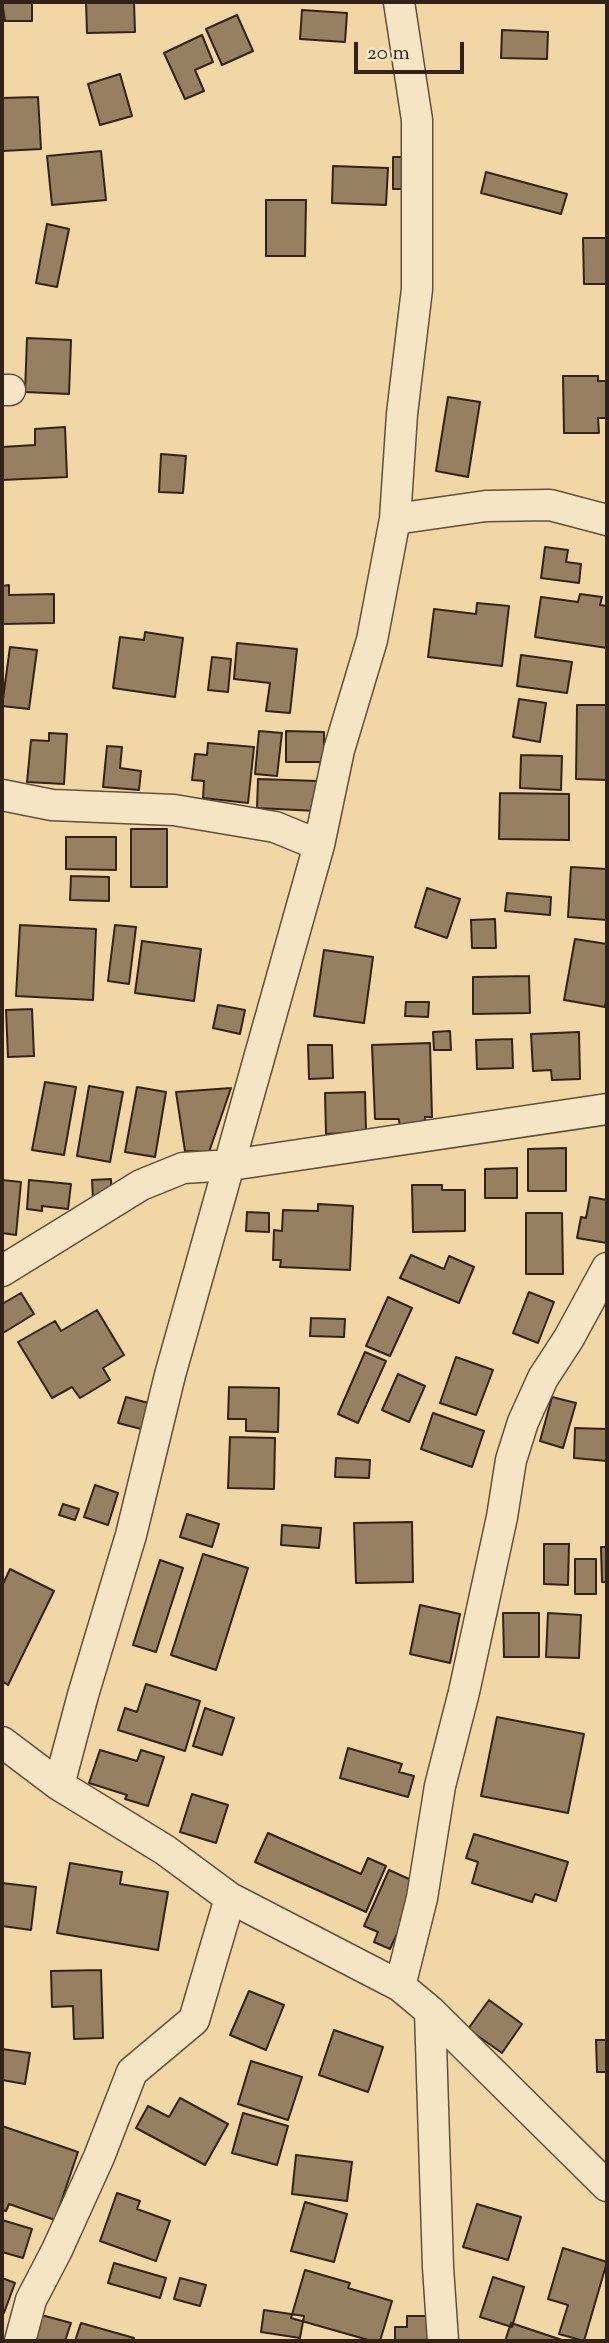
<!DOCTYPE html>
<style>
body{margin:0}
#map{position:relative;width:609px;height:2343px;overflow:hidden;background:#f1d7a6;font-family:"Sorts Mill Goudy",serif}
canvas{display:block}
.frame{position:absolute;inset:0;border:4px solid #342117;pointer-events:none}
.scale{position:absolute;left:354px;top:42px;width:110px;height:32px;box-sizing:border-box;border:4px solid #342117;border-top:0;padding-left:9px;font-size:21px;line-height:24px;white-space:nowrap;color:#342117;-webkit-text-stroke:5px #f6e5c5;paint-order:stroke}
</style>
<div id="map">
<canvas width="609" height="2343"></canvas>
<div class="frame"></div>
<div class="scale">20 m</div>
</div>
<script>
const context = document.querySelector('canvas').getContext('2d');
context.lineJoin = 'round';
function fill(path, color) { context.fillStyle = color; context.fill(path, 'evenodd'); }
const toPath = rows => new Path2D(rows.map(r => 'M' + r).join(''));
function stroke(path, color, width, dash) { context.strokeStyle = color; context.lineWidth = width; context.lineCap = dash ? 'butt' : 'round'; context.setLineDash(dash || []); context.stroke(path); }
const building = toPath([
 [2,2,32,2,32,21,5,21,2,2],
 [86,2,134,2,135,32,87,33,86,2],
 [302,10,347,13,345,42,300,39,302,10],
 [237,15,253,51,222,65,206,29,237,15],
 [502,30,548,32,547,59,501,58,502,30],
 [202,35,213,62,195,70,204,91,185,99,164,53,202,35],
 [120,74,132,116,100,125,88,84,120,74],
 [38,97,41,149,2,151,2,98,38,97],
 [101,151,106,200,52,205,47,156,101,151],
 [393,157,410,157,410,189,393,189,393,157],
 [333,166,388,168,386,205,332,203,333,166],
 [486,172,567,194,561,214,481,193,486,172],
 [266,200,306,200,305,256,266,256,266,200],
 [47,224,69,229,57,287,36,283,47,224],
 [583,238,607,238,607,284,584,284,583,238],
 [27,338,71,340,69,394,25,392,27,338],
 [563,376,598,376,598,381,607,381,607,418,598,418,599,433,564,433,563,376],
 [448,397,480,402,468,477,436,471,448,397],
 [65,427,67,477,2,480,2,447,35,445,35,429,65,427],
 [161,454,186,456,183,493,159,492,161,454],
 [545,547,568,550,566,562,581,564,579,583,541,578,545,547],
 [9,585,9,595,54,594,54,623,2,624,2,586,9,585],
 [580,594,602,597,600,605,607,606,607,648,535,637,541,597,578,602,580,594],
 [477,603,509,606,502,666,428,657,434,609,476,614,477,603],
 [145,632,183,638,175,697,113,688,120,637,144,640,145,632],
 [237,643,297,649,290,713,266,711,270,683,234,679,237,643],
 [10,647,37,650,29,709,2,706,10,647],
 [521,655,572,662,567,693,517,686,521,655],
 [212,657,231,659,228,692,208,690,212,657],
 [519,699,546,703,540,742,513,737,519,699],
 [577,705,607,705,607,780,576,779,577,705],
 [259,731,282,733,277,776,255,774,259,731],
 [286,731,324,732,324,762,286,762,286,731],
 [49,733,67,734,64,784,27,782,31,740,49,741,49,733],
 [208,743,254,747,248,803,203,798,204,781,192,780,195,754,207,755,208,743],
 [107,746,122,747,120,768,141,771,139,790,103,787,107,746],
 [521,755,562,756,561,790,520,788,521,755],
 [258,779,318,781,317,811,257,808,258,779],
 [500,793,569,794,569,840,499,839,500,793],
 [131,829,167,829,167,887,131,887,131,829],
 [66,837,116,837,116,870,66,869,66,837],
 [571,867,607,869,607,920,568,917,571,867],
 [71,876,109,877,109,901,70,900,71,876],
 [427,888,460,899,447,938,415,927,427,888],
 [507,893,551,897,550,915,505,911,507,893],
 [495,919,496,948,472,948,471,920,495,919],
 [20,925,96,929,93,1000,16,996,20,925],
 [115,925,136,927,129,984,108,981,115,925],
 [575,939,607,944,607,994,605,1007,564,1000,575,939],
 [142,941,201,949,194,1001,135,993,142,941],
 [324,950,373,957,364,1023,314,1016,324,950],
 [529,976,530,1013,473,1014,473,977,529,976],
 [406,1002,429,1002,428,1017,405,1016,406,1002],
 [218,1005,245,1010,240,1034,213,1028,218,1005],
 [32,1009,34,1056,8,1057,6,1010,32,1009],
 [450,1031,451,1050,434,1050,433,1032,450,1031],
 [579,1032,580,1079,552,1080,551,1070,533,1071,531,1034,579,1032],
 [512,1039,513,1068,477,1069,476,1040,512,1039],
 [430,1043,432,1117,425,1117,426,1131,400,1132,399,1119,375,1119,372,1045,430,1043],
 [308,1045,332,1045,333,1078,309,1079,308,1045],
 [45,1082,76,1087,64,1155,32,1150,45,1082],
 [89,1086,123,1092,110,1162,77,1156,89,1086],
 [137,1087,166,1092,155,1157,125,1152,137,1087],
 [231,1088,209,1152,185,1151,176,1092,231,1088],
 [365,1092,366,1132,326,1134,325,1093,365,1092],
 [566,1148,566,1191,528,1191,528,1149,566,1148],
 [517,1168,517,1198,485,1198,485,1169,517,1168],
 [111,1179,112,1199,93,1200,92,1180,111,1179],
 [2,1180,21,1182,16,1235,2,1233,2,1180],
 [29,1180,71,1184,68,1209,42,1206,42,1211,27,1209,29,1180],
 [412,1185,442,1185,442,1190,465,1190,465,1231,413,1232,412,1185],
 [590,1197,607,1200,607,1243,577,1238,581,1217,586,1218,590,1197],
 [318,1204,353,1206,350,1270,280,1267,281,1260,273,1260,274,1230,282,1231,283,1210,318,1211,318,1204],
 [247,1212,269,1213,269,1232,246,1231,247,1212],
 [526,1213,562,1213,563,1274,526,1274,526,1213],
 [411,1255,444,1269,449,1256,474,1267,459,1303,400,1278,411,1255],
 [529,1292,554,1302,538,1343,513,1333,529,1292],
 [21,1293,34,1314,3,1333,2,1304,21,1293],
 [388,1297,412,1308,390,1356,366,1346,388,1297],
 [97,1310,124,1355,103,1368,110,1380,80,1398,72,1387,52,1398,18,1342,55,1321,61,1331,97,1310],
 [311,1318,345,1319,344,1337,310,1336,311,1318],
 [365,1352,386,1361,358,1423,338,1414,365,1352],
 [456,1357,493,1370,476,1415,440,1403,456,1357],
 [398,1374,425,1386,409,1422,382,1410,398,1374],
 [229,1387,279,1388,278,1432,246,1431,246,1419,228,1419,229,1387],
 [126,1397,156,1405,149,1431,118,1423,126,1397],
 [552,1397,576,1403,563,1448,540,1441,552,1397],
 [433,1413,484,1431,472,1467,421,1449,433,1413],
 [575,1428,607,1429,607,1461,574,1458,575,1428],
 [230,1437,275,1438,274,1489,228,1488,230,1437],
 [336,1458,370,1460,369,1478,335,1477,336,1458],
 [95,1485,118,1493,108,1525,84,1517,95,1485],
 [63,1504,79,1509,75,1520,59,1515,63,1504],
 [187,1514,219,1524,212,1547,180,1537,187,1514],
 [412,1522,413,1582,356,1583,354,1523,412,1522],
 [282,1525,321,1528,319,1548,281,1545,282,1525],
 [544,1544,569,1544,568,1585,544,1584,544,1544],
 [601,1547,607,1547,607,1582,602,1582,601,1547],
 [203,1554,248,1568,216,1670,171,1655,203,1554],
 [575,1559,596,1559,596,1594,575,1594,575,1559],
 [160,1560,183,1568,156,1652,133,1645,160,1560],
 [10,1569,54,1591,8,1685,2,1681,2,1586,10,1569],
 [420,1605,460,1614,450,1663,410,1654,420,1605],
 [503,1613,539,1613,539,1657,504,1657,503,1613],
 [548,1613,581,1615,579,1658,546,1657,548,1613],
 [146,1684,200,1701,185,1751,118,1730,125,1708,137,1712,146,1684],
 [205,1708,234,1718,222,1755,193,1746,205,1708],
 [497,1717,584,1734,568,1813,481,1796,497,1717],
 [348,1748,402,1764,399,1772,414,1776,408,1797,340,1778,348,1748],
 [100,1750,137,1761,141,1750,164,1757,148,1806,125,1799,127,1795,89,1783,100,1750],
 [192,1794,228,1805,216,1843,180,1832,192,1794],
 [268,1833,361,1874,368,1858,386,1866,366,1912,255,1862,268,1833],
 [474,1834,568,1862,556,1901,535,1894,532,1902,472,1883,478,1862,466,1858,474,1834],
 [70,1863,122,1872,120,1884,168,1892,158,1950,57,1933,70,1863],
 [389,1870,420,1884,390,1949,374,1942,378,1932,364,1926,389,1870],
 [2,1883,36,1887,31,1930,2,1926,2,1883],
 [101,1970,103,2038,74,2039,73,2006,52,2007,51,1971,101,1970],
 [249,1991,284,2005,266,2050,230,2035,249,1991],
 [489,2000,522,2024,502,2053,468,2029,489,2000],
 [334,2030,383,2047,368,2092,319,2075,334,2030],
 [596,2040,607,2040,607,2072,597,2072,596,2040],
 [2,2049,30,2053,25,2084,2,2080,2,2049],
 [251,2061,302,2077,288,2120,238,2104,251,2061],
 [180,2098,228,2124,205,2165,136,2128,148,2106,169,2117,180,2098],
 [243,2113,288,2126,277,2165,232,2153,243,2113],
 [2,2126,78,2152,55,2220,9,2204,6,2211,2,2210,2,2126],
 [296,2155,352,2162,347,2201,292,2194,296,2155],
 [117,2193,140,2201,137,2209,170,2221,156,2261,100,2241,117,2193],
 [305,2202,347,2214,334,2262,291,2251,305,2202],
 [477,2204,521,2217,508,2260,463,2247,477,2204],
 [2,2220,32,2229,23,2258,2,2252,2,2220],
 [563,2248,607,2262,584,2341,559,2334,568,2305,548,2299,563,2248],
 [114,2263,166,2278,160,2298,108,2283,114,2263],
 [305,2270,350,2283,348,2288,392,2301,380,2341,372,2341,291,2318,305,2270],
 [493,2277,524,2287,512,2327,480,2317,493,2277],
 [2,2278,15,2283,4,2313,2,2312,2,2278],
 [180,2278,206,2285,200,2306,174,2299,180,2278],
 [264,2310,304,2316,300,2338,261,2332,264,2310],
 [34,2313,71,2323,65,2341,26,2341,34,2313],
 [407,2316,436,2316,437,2341,395,2341,395,2327,407,2327,407,2316],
 [81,2323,134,2338,133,2341,75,2341,81,2323],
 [511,2323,562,2340,505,2341,511,2323]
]);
fill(building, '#968061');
stroke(building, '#342117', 2);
const minor = toPath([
 [2,390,10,390],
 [395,519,486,506,550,505,607,520],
 [2,795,52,805,174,810,275,827,319,845],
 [2,1271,141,1185,183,1168,231,1165,607,1109],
 [2,1742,59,1785,165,1850,230,1898,400,1986,430,2011,607,2186],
 [59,1785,83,1695,131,1535,170,1375,319,845,339,750,372,640,395,519,402,414,417,289,417,120,399,2],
 [400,1986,422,1898,440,1786,464,1692,502,1517,511,1460,523,1422,543,1378,569,1338,607,1268],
 [430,2011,438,2267,443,2341],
 [20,2341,31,2300,57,2250,99,2157,132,2072,194,2020,230,1898]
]);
stroke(minor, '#634e3b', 33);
stroke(minor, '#f6e5c5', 30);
</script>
